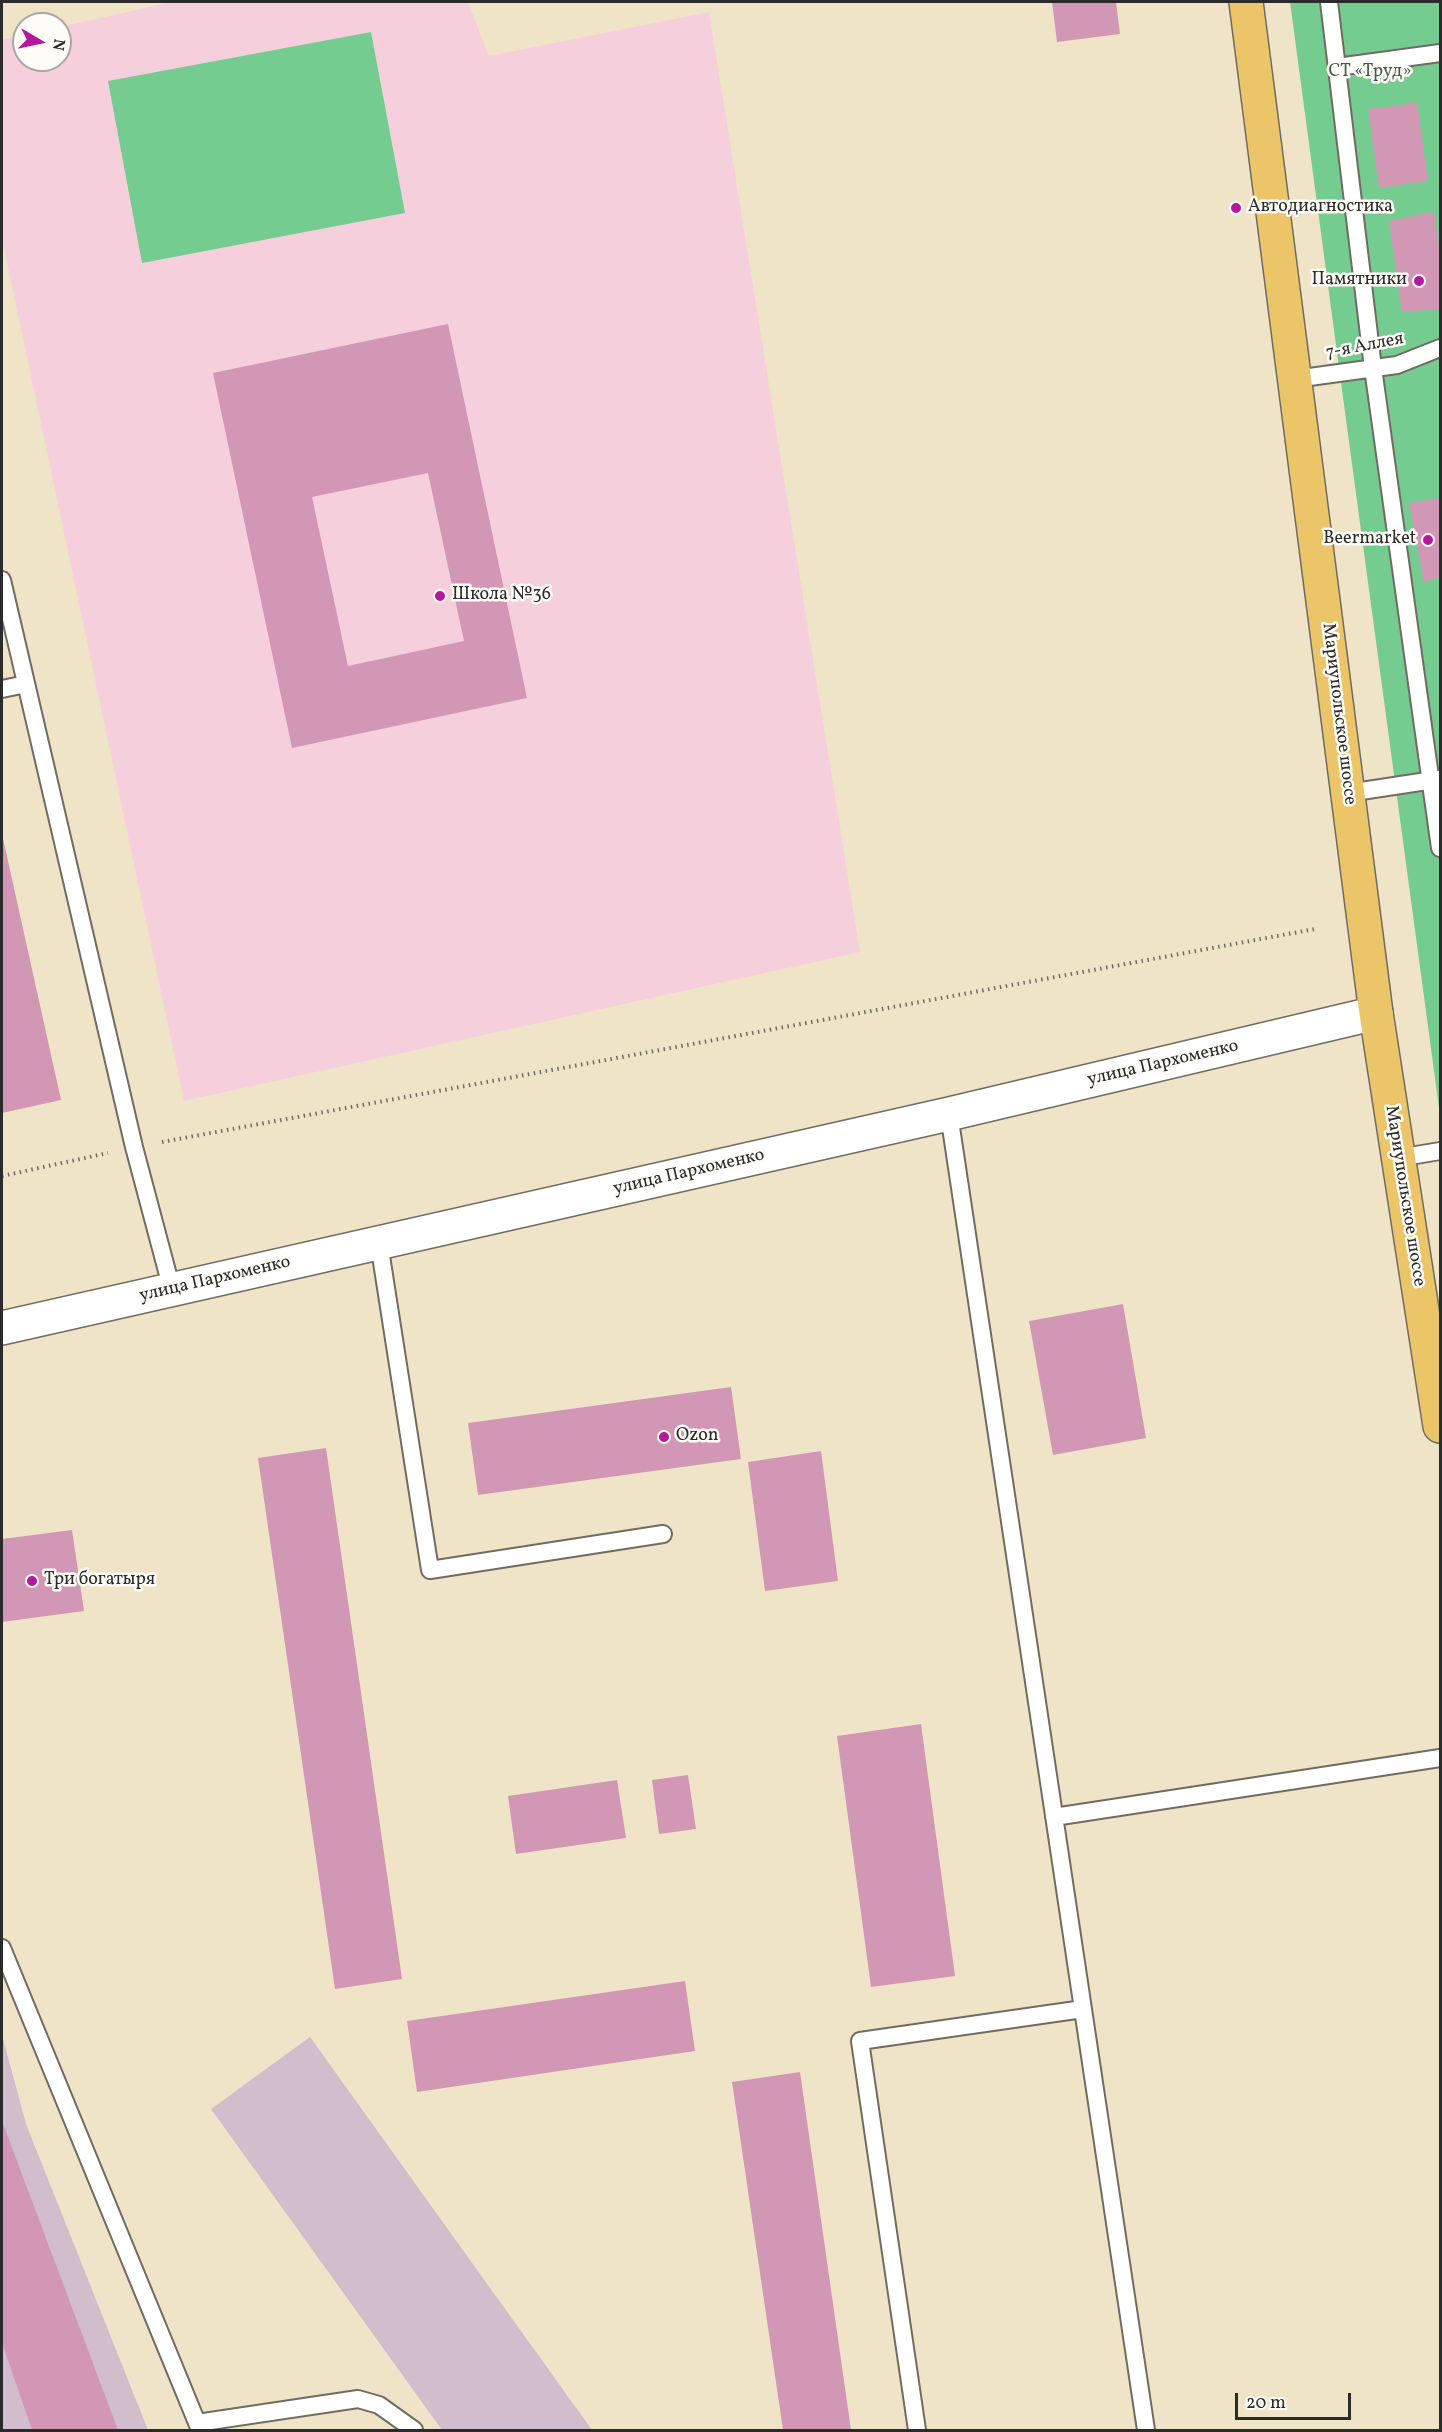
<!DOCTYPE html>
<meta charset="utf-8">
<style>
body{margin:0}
#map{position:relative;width:1442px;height:2432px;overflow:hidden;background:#f0e4c8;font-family:Vollkorn,serif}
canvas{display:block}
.frame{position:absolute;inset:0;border:3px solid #2b2b2b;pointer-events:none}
.north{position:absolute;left:12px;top:12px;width:60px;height:60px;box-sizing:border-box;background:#fdfcf7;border:2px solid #a9a8a5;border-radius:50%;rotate:99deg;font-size:16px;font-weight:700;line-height:24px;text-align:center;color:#2b2b2b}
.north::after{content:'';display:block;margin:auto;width:21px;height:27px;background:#b5179e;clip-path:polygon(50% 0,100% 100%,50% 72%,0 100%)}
.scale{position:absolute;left:1235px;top:2393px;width:116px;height:27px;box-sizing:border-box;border:3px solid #2b2b2b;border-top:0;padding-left:8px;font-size:18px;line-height:21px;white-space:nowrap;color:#2b2b2b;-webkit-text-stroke:4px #fdfcf7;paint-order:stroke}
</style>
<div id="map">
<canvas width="1442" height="2432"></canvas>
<div class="frame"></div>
<div class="north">N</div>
<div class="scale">20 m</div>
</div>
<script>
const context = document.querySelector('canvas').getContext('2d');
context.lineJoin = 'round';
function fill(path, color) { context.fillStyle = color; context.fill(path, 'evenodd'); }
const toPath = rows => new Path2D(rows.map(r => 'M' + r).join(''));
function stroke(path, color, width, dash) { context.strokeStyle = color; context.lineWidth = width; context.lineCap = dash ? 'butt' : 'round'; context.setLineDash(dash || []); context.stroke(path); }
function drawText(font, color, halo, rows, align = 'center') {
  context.font = font + ' Vollkorn,serif'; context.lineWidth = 5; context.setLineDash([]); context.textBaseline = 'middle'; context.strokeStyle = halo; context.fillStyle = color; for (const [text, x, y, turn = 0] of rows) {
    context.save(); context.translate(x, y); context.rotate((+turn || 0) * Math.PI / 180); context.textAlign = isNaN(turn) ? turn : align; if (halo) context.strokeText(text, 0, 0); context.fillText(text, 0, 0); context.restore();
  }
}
fill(toPath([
 [172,2,468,2,489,56,709,12,860,952,184,1101,2,239,2,40,24,35,24,60,60,60,60,27]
]), '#f5cfdb');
fill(toPath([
 [2,2035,26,2124,148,2430,2,2430],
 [310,2037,592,2430,442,2430,211,2109]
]), '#d1bdcc');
fill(toPath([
 [1290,2,1440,2,1440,1115,1347,427],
 [371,32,405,213,142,263,108,81]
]), '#75cc91');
fill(toPath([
 [1052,2,1116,2,1120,34,1057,42],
 [1417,103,1428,181,1379,188,1368,109],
 [1434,212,1440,253,1440,309,1402,312,1389,221],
 [448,324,527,698,292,748,213,373],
 [428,473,464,641,348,666,312,497],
 [1440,498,1440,577,1424,582,1409,503],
 [2,834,61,1100,2,1113],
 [1123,1304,1146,1438,1053,1455,1029,1321],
 [731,1387,741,1459,478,1495,468,1423],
 [326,1448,402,1979,335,1989,258,1458],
 [821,1451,838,1581,765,1591,748,1462],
 [72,1530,84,1611,2,1622,2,1539],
 [921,1724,955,1976,871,1987,837,1736],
 [688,1775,696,1829,659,1834,652,1780],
 [617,1780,626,1838,516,1854,508,1796],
 [685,1981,695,2051,417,2092,407,2021],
 [800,2072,851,2430,783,2430,732,2082],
 [2,2121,118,2430,32,2430,2,2343]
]), '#d397b6');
const service = toPath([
 [1329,2,1373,368,1440,848],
 [1337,67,1440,53],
 [1295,379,1397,365,1440,348],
 [2,580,134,1147,172,1290],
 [2,689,26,684],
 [1348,793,1440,779],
 [949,1114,1146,2430],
 [1398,1158,1440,1151],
 [379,1243,430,1570,663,1534],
 [1054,1817,1440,1758],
 [2,1948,200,2430],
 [197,2423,358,2399,379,2405,414,2430],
 [917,2430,860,2041,1083,2009]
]);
const tertiary = toPath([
 [2,1328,949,1114,1376,1013]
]);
const primary = toPath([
 [1246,2,1376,1013,1440,1426]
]);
stroke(service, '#706c62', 20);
stroke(tertiary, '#706c62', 36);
stroke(primary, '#706c62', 36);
stroke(toPath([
 [162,1142,1315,929],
 [2,1176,108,1153]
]), '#706c62', 4, [1.5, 4.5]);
stroke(service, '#fff', 16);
stroke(tertiary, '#fff', 33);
stroke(primary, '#edc569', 33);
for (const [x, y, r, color] of [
 [1236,208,6,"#b5179e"],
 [1419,281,6,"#b5179e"],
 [1428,540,6,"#b5179e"],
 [440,596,6,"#b5179e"],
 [664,1437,6,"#b5179e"],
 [32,1581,6,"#b5179e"]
]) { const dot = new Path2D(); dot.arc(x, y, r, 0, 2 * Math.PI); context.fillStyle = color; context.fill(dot); stroke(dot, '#fdfcf7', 2); }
drawText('18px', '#415b4a', '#fdfcf7', [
 ["СТ «Труд»",1370,73]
]);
drawText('18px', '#2b2b2b', '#fdfcf7', [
 ["Автодиагностика",1248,208],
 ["Памятники",1407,281,"right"],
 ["Beermarket",1416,540,"right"],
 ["Школа №36",452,596],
 ["Ozon",676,1437],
 ["Три богатыря",44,1581]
], 'left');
drawText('18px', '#2b2b2b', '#fdfcf7', [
 ["7-я Аллея",1365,347,-11],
 ["Мариупольское шоссе",1338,714,83],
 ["улица Пархоменко",1163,1064,-13],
 ["улица Пархоменко",689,1173,-13],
 ["Мариупольское шоссе",1404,1196,81],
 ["улица Пархоменко",215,1280,-13]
]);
</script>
